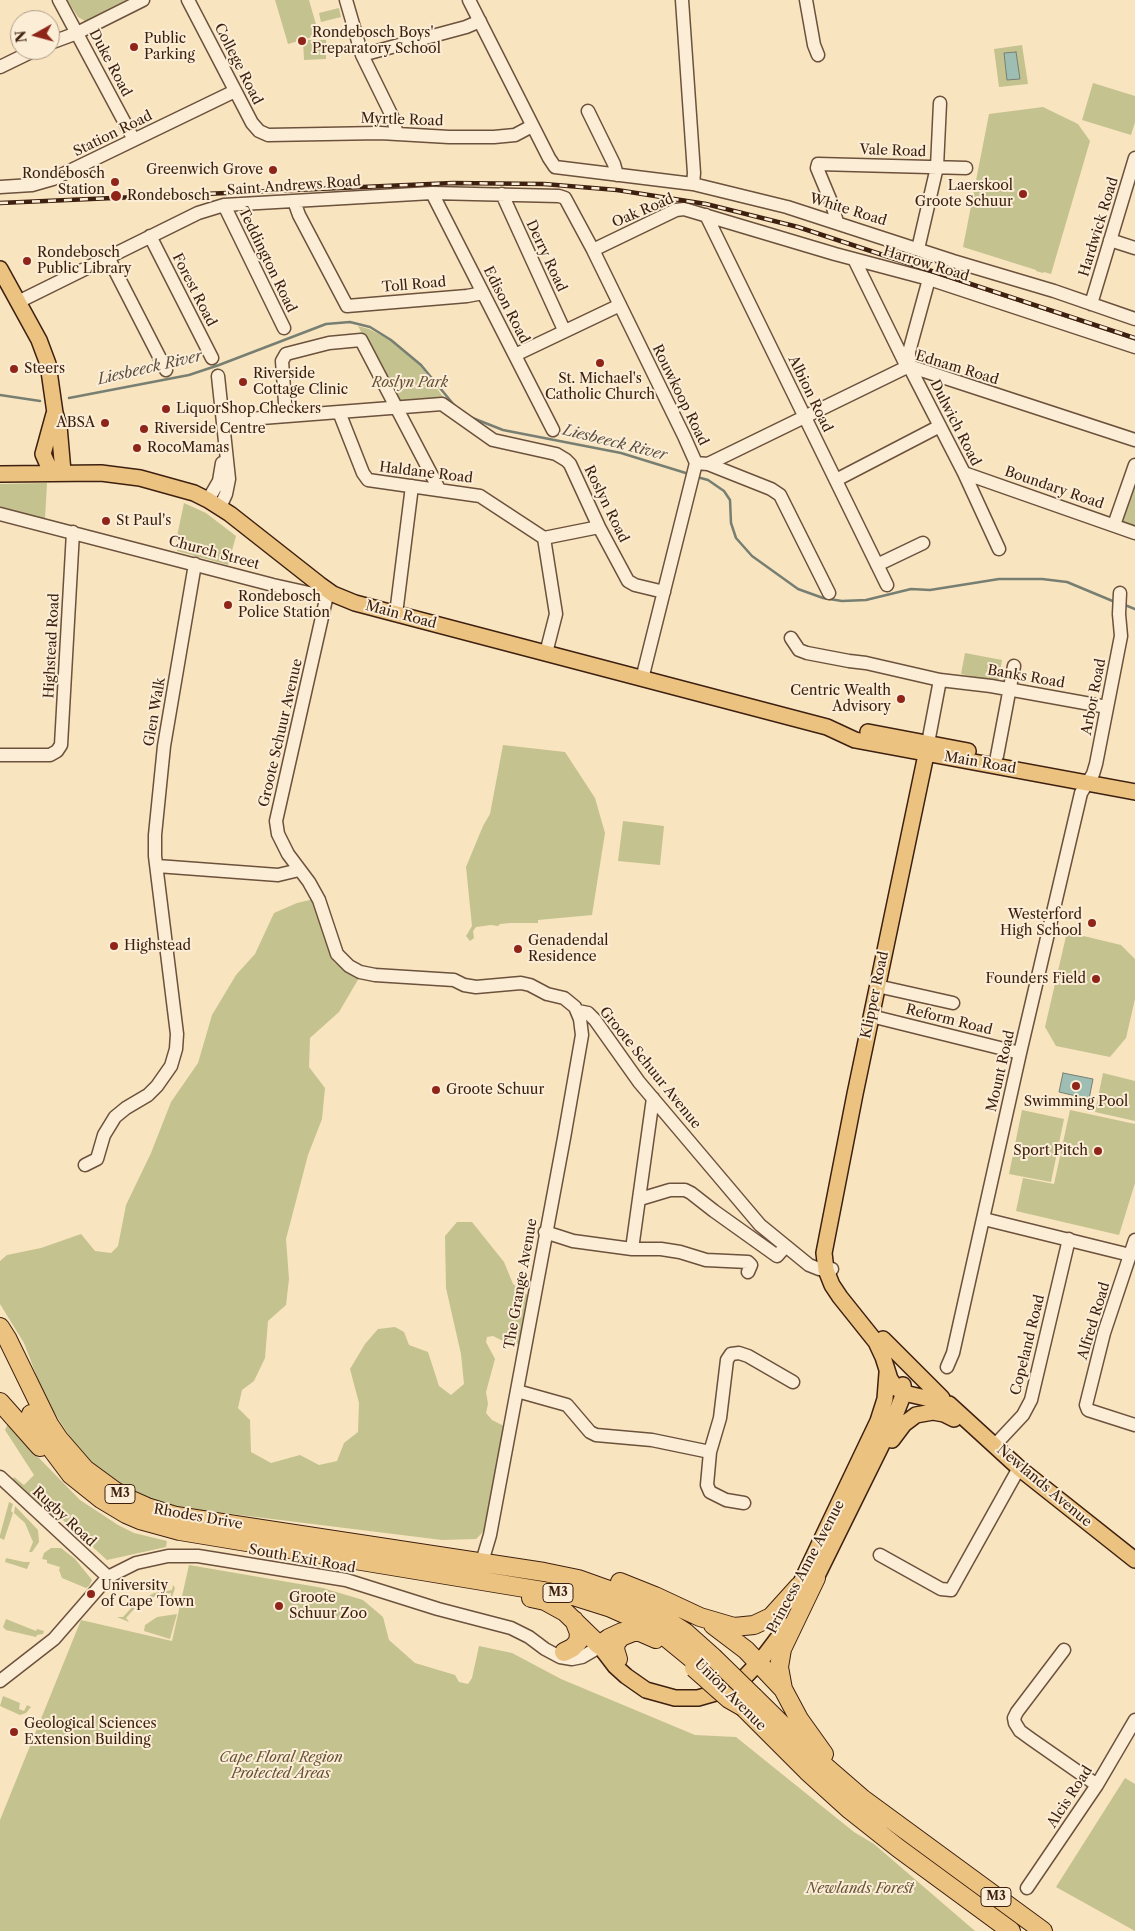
<!DOCTYPE html>
<style>
body{margin:0}
#map{position:relative;width:1135px;height:1931px;overflow:hidden;background:#f9e4c0;font-family:"Libre Caslon Text",serif}
canvas{display:block}
.north{position:absolute;left:10px;top:10px;width:50px;height:50px;box-sizing:border-box;background:#fbedd6;border:1px solid #af9b87;border-radius:50%;rotate:263deg;font-size:14px;font-weight:700;line-height:20px;text-align:center;color:#3d2010}
.north::after{content:'';display:block;margin:auto;width:18px;height:22px;background:#8f2418;clip-path:polygon(50% 0,100% 100%,50% 72%,0 100%)}
</style>
<div id="map">
<canvas width="1135" height="1931"></canvas>
<div class="north">N</div>
</div>
<script>
const context = document.querySelector('canvas').getContext('2d');
context.lineJoin = 'round';
function fill(path, color) { context.fillStyle = color; context.fill(path, 'evenodd'); }
const toPath = rows => new Path2D(rows.map(r => 'M' + r).join(''));
function stroke(path, color, width, dash) { context.strokeStyle = color; context.lineWidth = width; context.lineCap = dash ? 'butt' : 'round'; context.setLineDash(dash || []); context.stroke(path); }
function drawText(font, color, halo, rows, align = 'center') {
  context.font = font + ' "Libre Caslon Text",serif'; context.lineWidth = 4; context.setLineDash([]); context.textBaseline = 'middle'; context.strokeStyle = halo; context.fillStyle = color; for (const [text, x, y, turn = 0] of rows) {
    context.save(); context.translate(x, y); context.rotate((+turn || 0) * Math.PI / 180); context.textAlign = isNaN(turn) ? turn : align; if (halo) context.strokeText(text, 0, 0); context.fillText(text, 0, 0); context.restore();
  }
}
fill(toPath([
 [67,0,132,0,91,21,85,21,78,17],
 [275,0,309,0,319,35,288,44],
 [339,8,341,17,321,22,319,13],
 [303,40,326,40,326,59,304,60],
 [1022,45,1028,84,999,87,994,49],
 [1093,83,1135,96,1135,122,1131,135,1082,120],
 [1043,107,1078,124,1090,141,1051,274,1044,272,1043,273,1036,271,1036,270,963,247,989,114],
 [358,326,369,329,390,340,420,365,446,401,398,404],
 [1135,465,1135,533,1114,525],
 [47,483,45,519,0,509,0,484],
 [184,503,206,513,236,536,228,565,177,551,179,542,176,541],
 [965,653,1002,660,998,682,961,674],
 [503,745,565,752,595,798,605,833,592,915,538,920,538,923,510,923,500,924,498,926,491,925,476,927,473,931,474,938,470,941,466,936,472,926,466,867,483,826,490,814],
 [623,821,664,826,660,865,618,861],
 [314,899,334,962,359,978,339,1012,310,1038,309,1067,325,1088,322,1119,308,1155,286,1239,289,1279,286,1305,268,1321,265,1358,254,1381,242,1390,238,1408,250,1420,251,1452,271,1463,300,1455,319,1465,337,1461,344,1443,358,1432,359,1403,350,1369,365,1344,378,1329,395,1327,404,1332,409,1345,428,1352,439,1386,451,1395,464,1384,461,1354,446,1288,445,1236,457,1222,472,1222,504,1262,513,1284,529,1296,519,1344,505,1342,493,1336,487,1337,486,1342,495,1359,486,1392,488,1404,486,1413,492,1420,506,1427,487,1528,476,1539,442,1540,167,1506,136,1491,88,1465,45,1398,24,1343,0,1304,0,1261,7,1255,41,1248,81,1234,95,1251,111,1253,118,1246,126,1205,151,1153,171,1102,198,1063,212,1015,236,975,255,954,274,913,297,903],
 [1067,932,1121,945,1135,959,1135,999,1126,1038,1110,1057,1056,1046,1045,1027],
 [1103,1073,1135,1081,1135,1121,1095,1112],
 [1022,1110,1064,1119,1051,1182,1009,1174],
 [1070,1110,1135,1124,1135,1183,1119,1235,1016,1211,1023,1178,1054,1184],
 [9,1421,38,1457,80,1500,118,1525,134,1533,167,1541,166,1547,107,1560,55,1513,52,1516,12,1481,14,1477,24,1485,34,1475,5,1430],
 [9,1502,13,1504,11,1511,13,1513,4,1540,0,1538,0,1535],
 [15,1506,38,1530,39,1542,32,1552,29,1552,33,1542,25,1523,14,1513],
 [51,1548,61,1548,75,1559,92,1580,89,1586,86,1588,62,1578,59,1570,60,1567,47,1563,47,1560,42,1559,44,1553],
 [6,1558,24,1562,30,1562,27,1569,5,1562],
 [189,1565,323,1588,363,1600,383,1617,389,1640,415,1663,455,1675,459,1682,468,1684,472,1678,479,1646,512,1653,561,1679,695,1735,736,1737,854,1832,874,1844,975,1931,0,1931,0,1820,81,1620,172,1641],
 [173,1585,175,1588,171,1600,171,1593,155,1596,136,1607,126,1618,129,1622,117,1617,123,1617,135,1604,154,1593,172,1590],
 [177,1614,170,1639,144,1631,145,1625,157,1617],
 [6,1619,36,1631,37,1629,44,1631,43,1634,37,1635,36,1637,6,1630,3,1627],
 [3,1696,20,1703,19,1709,24,1711,27,1705,31,1707,26,1713,20,1715,0,1706],
 [1125,1778,1135,1784,1135,1931,1056,1887]
]), '#c4c28e');
const water = toPath([
 [1016,52,1020,79,1007,80,1004,53,1016,52],
 [1063,1073,1093,1079,1089,1099,1059,1092,1063,1073]
]);
fill(water, '#9ebeb3');
stroke(water, '#777f72', 1);
stroke(toPath([
 [0,395,40,401],
 [69,398,189,375,219,365,326,324,350,322,370,327,391,340,421,365,454,405],
 [470,417,503,430,621,453,689,474],
 [697,477,708,480,724,491,730,500,731,523,736,538,752,556,798,589,823,598,842,601,866,600,911,589,930,590,999,579,1042,579,1067,582,1115,602],
 [1125,605,1135,609]
]), '#777f72', 2.5);
const minor = toPath([
 [59,0,134,140],
 [188,0,252,123,259,131,268,135,380,133,449,137,494,137,515,135,532,126],
 [346,0,362,55,392,116,397,134],
 [469,0,549,158,555,167,693,184,787,207,953,261,1054,291,1135,319],
 [682,0,694,173,693,184],
 [806,0,814,45,818,55],
 [50,43,77,33,143,0],
 [362,55,466,27,480,21],
 [0,67,35,50],
 [588,111,614,164,617,175],
 [0,187,32,185,53,179,235,91],
 [432,193,553,430],
 [502,194,564,330],
 [294,201,299,215,347,306,467,296,483,293],
 [224,205,284,328],
 [706,215,887,585],
 [837,222,832,204,817,168,818,164,966,168],
 [150,236,212,358],
 [1110,240,1135,248],
 [918,249,937,167,940,103],
 [593,250,676,210,684,209,835,254,929,279,1135,347],
 [108,257,166,370],
 [854,259,907,367],
 [929,279,909,352,909,366,964,473,999,549],
 [18,302,198,213,224,205,432,193,559,196,565,198,593,250,684,436,696,463,642,679],
 [1091,304,1135,158],
 [515,355,620,305],
 [218,376,229,479,226,494,220,507],
 [339,412,363,473,368,480,480,496,544,538,556,614,546,653],
 [286,416,282,361,286,354,329,343,361,340,439,489],
 [223,421,442,404,493,440,556,454,566,460,570,464,599,527,628,581,635,585,664,592],
 [696,463,708,464,909,366,1135,440],
 [708,464,771,489,780,495,829,593],
 [964,473,1135,533],
 [836,480,940,426],
 [208,500,219,481,222,463],
 [0,514,273,585,318,595,333,594],
 [1114,525,1135,465],
 [544,538,599,527],
 [877,565,923,543],
 [327,595,276,821,278,834,288,854,309,882,319,900,337,954,349,966,360,972,375,975,454,980,464,985,476,987,521,983,530,985,547,994,564,998,575,1007,580,1019,582,1035,564,1138,490,1535,482,1562],
 [396,614,412,486],
 [791,638,799,650,807,653,849,661,866,663,940,680,991,686,1107,707],
 [928,743,940,680],
 [0,755,50,755,57,751,61,745,73,532],
 [997,756,1014,666],
 [157,866,278,875,299,870],
 [877,986,953,1003],
 [578,1011,588,1013,595,1020,639,1082,760,1225,809,1265,819,1269,832,1269],
 [871,1016,1020,1053],
 [85,1165,97,1159,104,1135,115,1117,126,1108,148,1095,157,1086,171,1066,176,1049,177,1034,155,856,155,835,164,746,195,564],
 [640,1199,670,1190,685,1190,691,1193,714,1211,777,1256,785,1247],
 [984,1219,1130,1255],
 [545,1232,573,1241,632,1249,661,1249,680,1252,706,1260,748,1262,751,1265,748,1272],
 [1135,1240,1104,1333,1086,1405,1088,1410,1135,1425],
 [632,1249,653,1098],
 [947,1367,953,1353,1020,1053,1081,793,1093,774,1096,764,1121,636,1119,614,1120,593],
 [517,1391,567,1405,590,1432,596,1435,652,1440,710,1452,707,1485,710,1492,726,1500,744,1503],
 [994,1446,1023,1415,1031,1400,1069,1239],
 [710,1452,720,1418,727,1360,731,1354,739,1353,748,1356,793,1382],
 [0,1477,108,1577],
 [880,1555,941,1589,951,1590,1019,1468],
 [1064,1650,1017,1712,1014,1718,1015,1723,1020,1731,1031,1739,1097,1785],
 [0,1681,54,1639,108,1577,136,1563,168,1556,198,1556,346,1580,438,1609,511,1628,529,1637,545,1649,560,1657,572,1659,582,1657,594,1650,599,1645],
 [1027,1888,1097,1785,1135,1720]
]);
const major = toPath([
 [0,269,39,340,48,364,55,413,59,426,63,472],
 [51,472,43,454,54,414],
 [0,474,101,473,140,478,194,493,208,500,230,514,319,584,333,594,355,603,827,727,855,740,1135,792],
 [868,732,968,751],
 [928,745,855,1094,824,1253,826,1270,832,1285,840,1297,876,1342,883,1357,890,1379,896,1388,904,1393,930,1399,955,1410],
 [883,1339,942,1398],
 [949,1404,1019,1468,1135,1560],
 [892,1440,904,1424,916,1415,933,1412,944,1414,954,1419],
 [810,1587,816,1578,890,1428,904,1393,903,1385],
 [795,1595,878,1421,885,1399,887,1373],
 [599,1645,615,1666,626,1676,646,1690,675,1698,698,1698,726,1690,740,1682,762,1659,787,1626]
]);
const highway = toPath([
 [0,1327,7,1338,49,1424,59,1439,85,1469,115,1491,129,1499,147,1507,176,1516,544,1572,578,1579,620,1594,648,1608,685,1632,713,1657],
 [0,1402,40,1447],
 [31,1414,47,1443,71,1475,101,1499,126,1514,140,1520,180,1531,573,1596,611,1608,638,1620,663,1635,702,1667],
 [816,1578,782,1649,779,1667,783,1689,799,1719,824,1754],
 [620,1582,655,1596,700,1617,734,1627,754,1625,771,1617,799,1586],
 [531,1598,545,1601,565,1612,599,1645,609,1638,622,1632,640,1632,656,1639],
 [713,1625,746,1650,782,1688],
 [564,1652,572,1648,578,1642,579,1633,574,1620],
 [618,1659,615,1649,616,1643,621,1637,631,1633],
 [754,1697,818,1760,863,1799,1043,1931],
 [743,1707,807,1771,850,1810,898,1848,1011,1931]
]);
stroke(minor, '#6c513c', 15);
stroke(major, '#3d2010', 18);
stroke(highway, '#3d2010', 20);
stroke(minor, '#fbedd6', 12);
stroke(major, '#ecc280', 15);
stroke(highway, '#ecc280', 18);
const rail = toPath([
 [0,203,453,183,544,184,617,190,706,204,798,227,1135,338]
]);
stroke(rail, '#3d2010', 4.5);
stroke(rail, '#fbedd6', 2.5, [8]);
const highwayBridge = toPath([
 [713,1657,754,1697],
 [694,1668,729,1699,743,1707]
]);
stroke(highwayBridge, '#3d2010', 20, []);
stroke(highwayBridge, '#ecc280', 18);
for (const [x, y, r, color] of [
 [302,41,5,"#8f2418"],
 [134,47,5,"#8f2418"],
 [273,170,5,"#8f2418"],
 [115,182,5,"#8f2418"],
 [1023,194,5,"#8f2418"],
 [116,196,6,"#8f2418"],
 [27,261,5,"#8f2418"],
 [600,363,5,"#8f2418"],
 [14,369,5,"#8f2418"],
 [243,382,5,"#8f2418"],
 [166,409,5,"#8f2418"],
 [105,423,5,"#8f2418"],
 [144,429,5,"#8f2418"],
 [137,448,5,"#8f2418"],
 [106,521,5,"#8f2418"],
 [228,605,5,"#8f2418"],
 [901,699,5,"#8f2418"],
 [1092,923,5,"#8f2418"],
 [114,946,5,"#8f2418"],
 [518,949,5,"#8f2418"],
 [1096,979,5,"#8f2418"],
 [1076,1086,5,"#8f2418"],
 [436,1090,5,"#8f2418"],
 [1098,1151,5,"#8f2418"],
 [91,1594,5,"#8f2418"],
 [279,1606,5,"#8f2418"],
 [14,1732,5,"#8f2418"]
]) { const dot = new Path2D(); dot.arc(x, y, r, 0, 2 * Math.PI); context.fillStyle = color; context.fill(dot); stroke(dot, '#fbedd6', 2); }
for (const [x, y, w] of [
 [120,1494,30],
 [558,1593,30],
 [996,1897,30]
]) { const box = new Path2D(); box.roundRect(x - w / 2, y - 9.5, w, 19, 4); context.fillStyle = '#fbedd6'; context.fill(box); stroke(box, '#3d2010', 1); }
drawText('bold 12px', '#3d2010', null, [
 ["M3",120,1494],
 ["M3",558,1593],
 ["M3",996,1897]
]);
drawText('14px', '#3d2010', '#fbedd6', [
 ["Rondebosch Boys'",312,33],
 ["Preparatory School",312,49],
 ["Public",144,39],
 ["Parking",144,55],
 ["Greenwich Grove",263,170,"right"],
 ["Rondebosch",105,174,"right"],
 ["Station",105,190,"right"],
 ["Laerskool",1013,186,"right"],
 ["Groote Schuur",1013,202,"right"],
 ["Rondebosch",127,196],
 ["Rondebosch",37,253],
 ["Public Library",37,269],
 ["Steers",24,369],
 ["Riverside",253,374],
 ["Cottage Clinic",253,390],
 ["St. Michael's",600,379,"center"],
 ["Catholic Church",600,395,"center"],
 ["LiquorShop Checkers",176,409],
 ["ABSA",95,423,"right"],
 ["Riverside Centre",154,429],
 ["RocoMamas",147,448],
 ["St Paul's",116,521],
 ["Rondebosch",238,597],
 ["Police Station",238,613],
 ["Centric Wealth",891,691,"right"],
 ["Advisory",891,707,"right"],
 ["Westerford",1082,915,"right"],
 ["High School",1082,931,"right"],
 ["Genadendal",528,941],
 ["Residence",528,957],
 ["Highstead",124,946],
 ["Founders Field",1086,979,"right"],
 ["Groote Schuur",446,1090],
 ["Swimming Pool",1076,1102,"center"],
 ["Sport Pitch",1088,1151,"right"],
 ["University",101,1586],
 ["of Cape Town",101,1602],
 ["Groote",289,1598],
 ["Schuur Zoo",289,1614],
 ["Geological Sciences",24,1724],
 ["Extension Building",24,1740]
], 'left');
drawText('14px', '#3d2010', '#fbedd6', [
 ["Duke Road",110,63,62],
 ["College Road",238,64,63],
 ["Myrtle Road",402,120,2],
 ["Station Road",113,134,-26],
 ["Vale Road",893,151,2],
 ["Saint Andrews Road",294,186,-4],
 ["White Road",848,210,17],
 ["Oak Road",643,211,-23],
 ["Hardwick Road",1099,227,-73],
 ["Derry Road",546,256,65],
 ["Teddington Road",267,260,64],
 ["Harrow Road",926,264,17],
 ["Toll Road",414,285,-5],
 ["Forest Road",194,290,63],
 ["Edison Road",506,305,63],
 ["Ednam Road",957,368,17],
 ["Albion Road",810,394,64],
 ["Rouwkoop Road",680,395,64],
 ["Dulwich Road",955,423,63],
 ["Haldane Road",426,473,7],
 ["Boundary Road",1054,488,19],
 ["Roslyn Road",606,504,64],
 ["Church Street",214,553,15],
 ["Main Road",401,615,15],
 ["Highstead Road",52,646,-87],
 ["Banks Road",1026,677,10],
 ["Arbor Road",1094,697,-79],
 ["Glen Walk",155,712,-80],
 ["Groote Schuur Avenue",281,733,-77],
 ["Main Road",980,763,10],
 ["Klipper Road",875,995,-78],
 ["Reform Road",949,1020,14],
 ["Groote Schuur Avenue",650,1068,51],
 ["Mount Road",1001,1071,-77],
 ["The Grange Avenue",521,1284,-80],
 ["Alfred Road",1094,1321,-73],
 ["Copeland Road",1028,1345,-76],
 ["Newlands Avenue",1044,1486,40],
 ["Rugby Road",64,1517,43],
 ["Rhodes Drive",198,1517,10],
 ["South Exit Road",302,1559,10],
 ["Princess Anne Avenue",806,1567,-62],
 ["Union Avenue",730,1695,45],
 ["Alcis Road",1070,1797,-57]
]);
drawText('italic 14px', '#665136', '#fbedd6', [
 ["Roslyn Park",410,383],
 ["Cape Floral Region",281,1758],
 ["Protected Areas",281,1774],
 ["Newlands Forest",860,1889]
]);
drawText('italic 15px', '#5a4f41', '#fbedd6', [
 ["Liesbeeck River",150,368,-13],
 ["Liesbeeck River",615,443,14]
]);
</script>
